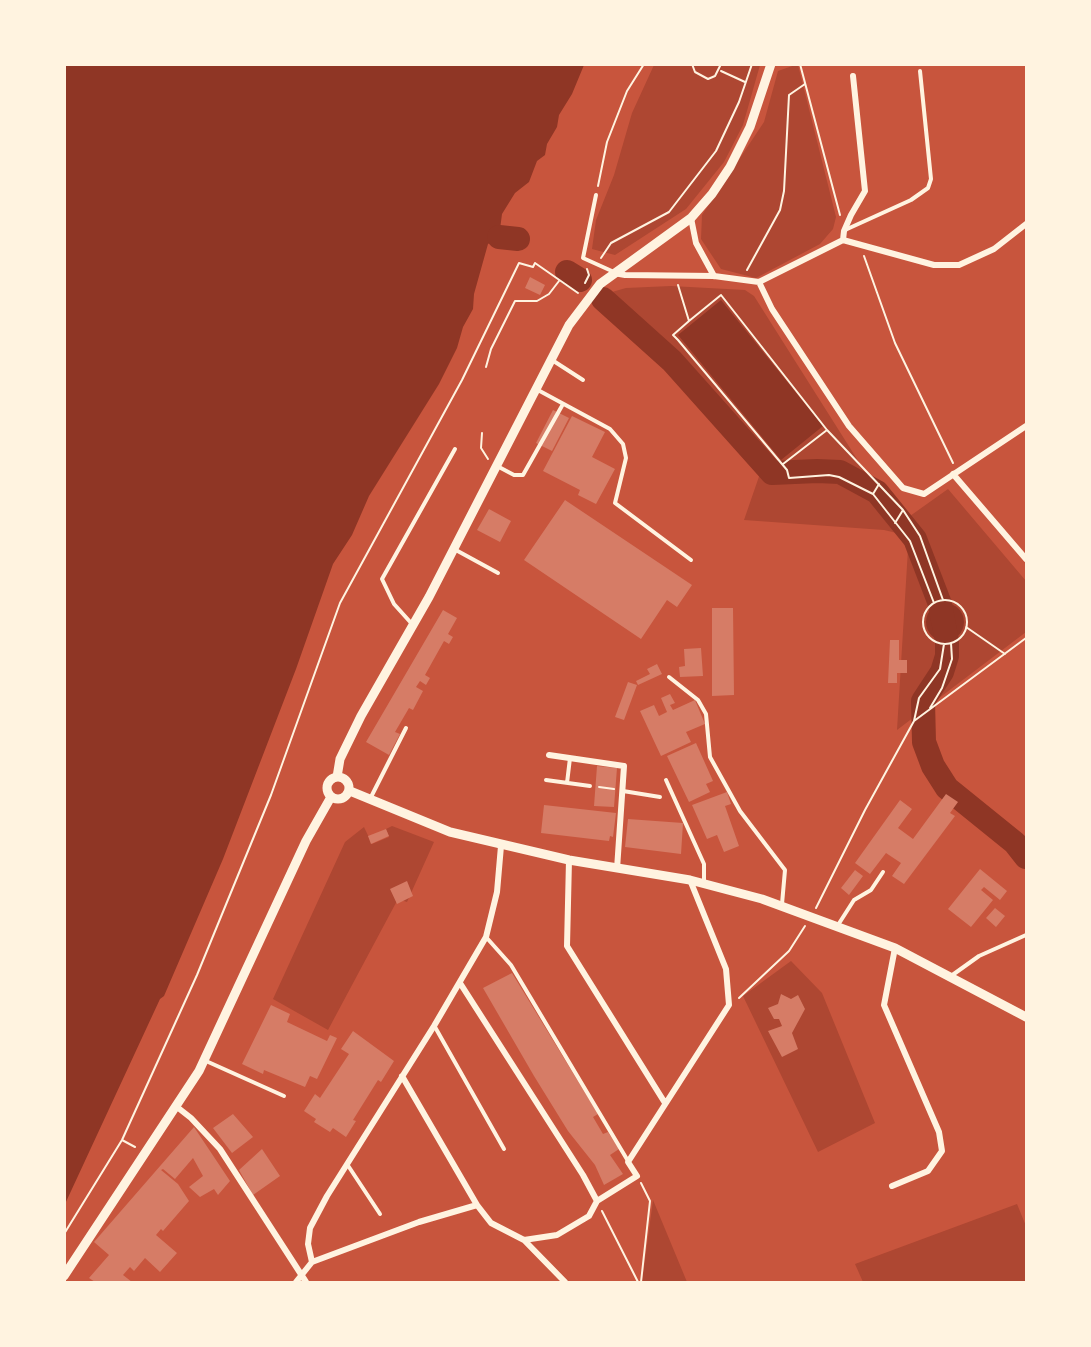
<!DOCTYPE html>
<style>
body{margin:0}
#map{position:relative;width:1091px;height:1347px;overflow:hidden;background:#c8553d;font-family:"Public Sans",sans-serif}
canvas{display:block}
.frame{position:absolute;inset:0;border:66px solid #fff3e0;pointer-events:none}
</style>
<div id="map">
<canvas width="1091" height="1347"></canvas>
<div class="frame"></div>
</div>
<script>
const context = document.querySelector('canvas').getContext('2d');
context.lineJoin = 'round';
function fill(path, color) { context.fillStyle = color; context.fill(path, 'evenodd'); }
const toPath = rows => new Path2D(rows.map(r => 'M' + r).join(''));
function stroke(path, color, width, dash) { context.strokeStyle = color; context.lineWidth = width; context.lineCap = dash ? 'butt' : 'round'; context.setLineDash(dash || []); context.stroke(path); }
fill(toPath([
 [654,65,760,65,743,125,724,162,686,209,615,255,592,249,596,220,614,175,632,113],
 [795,65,798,65,836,217,833,229,820,244,756,278,721,269,701,239,702,215,764,122,778,71],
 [671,286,745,290,754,296,905,535,884,530,744,520,764,462,674,359,624,311,612,292,626,288],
 [948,489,1026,581,1026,632,897,730,910,516],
 [392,826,434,842,407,902,398,899,328,1030,273,999,345,842,364,827,372,844,389,837,386,829],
 [791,961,822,993,875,1123,818,1152,743,996],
 [653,1200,687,1282,642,1282],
 [1017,1204,1026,1226,1026,1282,863,1282,855,1264]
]), '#ae4732');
fill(toPath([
 [65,64,584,65,572,94,559,115,557,127,547,144,545,155,537,161,529,182,515,193,502,214,499,237,488,244,474,294,473,309,463,327,457,348,439,384,369,496,352,535,333,564,296,669,223,859,164,996,160,999,65,1204],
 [721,300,823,426,781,460,678,335],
 '926 622a19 19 0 1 1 38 0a19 19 0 1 1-38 0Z'
]), '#8f3625');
stroke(toPath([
 [499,237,518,239],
 [567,272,580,280],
 [603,299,672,361,772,473,817,471,840,472,877,492,915,539,940,604,947,641,947,656,942,672,923,701,924,742,933,766,947,788,1015,843,1026,857]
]), '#8f3625', 24);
fill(toPath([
 [530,277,545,285,540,295,525,288],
 [553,410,569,418,552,451,536,443],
 [572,416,605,432,592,457,615,469,596,504,578,495,580,490,543,471],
 [565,500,692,585,677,607,667,600,641,639,524,560],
 [489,509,511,521,500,542,477,530],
 [712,608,733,608,734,695,712,696],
 [443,610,457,618,448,634,453,637,449,644,444,641,425,675,430,678,426,685,420,681,416,687,423,691,413,710,409,708,395,732,400,734,389,755,366,742],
 [890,640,899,640,899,660,907,660,907,673,897,673,897,683,888,683],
 [701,648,703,676,680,677,679,667,685,666,684,649],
 [657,664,662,674,638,685,636,681,650,674,647,669],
 [628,682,637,685,624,720,615,717],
 [670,694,675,703,670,705,673,710,695,700,705,724,686,732,691,742,661,756,640,711,654,705,659,716,667,712,661,698],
 [696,743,713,781,706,784,710,792,689,802,667,756],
 [597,766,617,768,614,807,594,806],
 [727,792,731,804,725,806,739,846,724,852,717,835,707,839,692,805],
 [946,794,958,802,950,813,955,816,904,884,892,876,901,863,886,853,870,874,855,863,900,800,912,809,898,828,913,839],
 [544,805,616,813,613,837,610,836,609,841,541,833],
 [628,819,683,823,681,854,625,847],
 [386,829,389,836,371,844,368,836],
 [980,869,1007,891,1000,900,984,887,981,890,993,900,971,927,948,909],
 [855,870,863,876,849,895,841,888],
 [407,881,413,896,397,904,390,889],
 [995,908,1005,916,996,927,986,918],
 [512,973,598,1114,593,1117,603,1134,608,1132,619,1149,610,1155,623,1174,604,1185,595,1165,568,1131,534,1076,483,988],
 [781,994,791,999,798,995,805,1009,792,1033,798,1049,782,1057,768,1031,782,1026,779,1019,774,1019,768,1008,778,1004],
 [271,1005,290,1014,287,1022,327,1041,330,1035,337,1038,317,1079,310,1076,305,1087,264,1070,263,1074,242,1064],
 [353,1031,394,1061,381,1082,378,1080,353,1120,356,1121,346,1137,333,1128,330,1132,314,1122,316,1119,304,1111,315,1094,320,1098,349,1054,341,1049],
 [233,1114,253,1137,232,1153,213,1128],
 [194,1127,230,1181,218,1195,214,1189,200,1197,189,1187,203,1176,193,1158,175,1179,163,1169,161,1170,178,1184,189,1201,163,1231,161,1229,156,1235,177,1253,160,1272,145,1258,134,1271,130,1267,123,1275,132,1282,95,1282,89,1278,109,1255,94,1242],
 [262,1149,280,1176,253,1195,239,1170]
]), '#d67c66');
stroke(toPath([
 [692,64,695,72,708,79,715,76,721,64],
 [800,64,840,215],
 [721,71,745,82],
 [598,186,607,142,627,91,644,64],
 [864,256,895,343,953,463],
 [601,258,611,243,669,212,716,151,739,102,752,64],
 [747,270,780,210,784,191,789,95,805,84],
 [585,283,589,275,587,269],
 [678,285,689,321,673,335,678,340,787,470,789,478,829,475,839,477,873,494,910,541,934,603],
 [689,321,721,295,827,430,903,510,920,536,943,600],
 [486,367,491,349,515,301,537,301,549,294,559,281],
 [482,433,481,448,488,459],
 [783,464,827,430],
 [873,494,879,484],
 [895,523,903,510],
 '923 622a22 22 0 1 1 44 0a22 22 0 1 1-44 0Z',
 [966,627,1005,654],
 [930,708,942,688,952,659,951,643],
 [914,721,1026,638],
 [599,787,614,789],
 [816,908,865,810,914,721,919,698,940,669,944,644],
 [739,998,789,951,805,926],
 [122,1140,135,1147],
 [641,1183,650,1201,641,1282],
 [602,1211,638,1282],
 [64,1234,122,1140,197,975,271,795,340,603,462,380,519,263,533,267,535,263,578,293]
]), '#fff3e0', 2);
stroke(toPath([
 [596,195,583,258,614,272],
 [845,230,911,200,928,188,931,179,920,71],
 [552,360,583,380],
 [536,389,610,429,623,444,626,458,615,503,691,560],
 [497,466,514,475,523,475,563,404],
 [454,549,498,573],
 [412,624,394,604,382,579,455,449],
 [669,677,698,700,706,714,710,757,740,811,785,870,782,904],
 [546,780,590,786],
 [666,780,704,864,704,883],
 [567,783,570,758],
 [623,791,660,797],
 [370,799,406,728],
 [838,925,854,900,871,890,883,872],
 [486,937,511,965,628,1161],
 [951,976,979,956,1026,935],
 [435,1027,504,1149],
 [206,1061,284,1096],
 [347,1164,380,1214]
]), '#fff3e0', 4);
stroke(toPath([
 [691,218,696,243,714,276],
 [843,240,844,231,851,215,865,191,853,76],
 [614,273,625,275,714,276,759,282],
 [759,282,772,309,849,426,903,488,924,494,1026,426],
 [759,282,843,240,934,265,959,265,994,249,1026,224],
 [953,474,1026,559],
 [549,755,624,766,617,869],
 [569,860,567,946,665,1103],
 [402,1076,477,1205],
 [177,1107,191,1118,220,1149,306,1282],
 [892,1186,928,1171,942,1151,939,1132,884,1005,895,948],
 [597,1201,637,1176,628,1162,729,1005,726,969,690,880],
 [524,1240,565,1282],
 [312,1262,419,1222,477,1205,491,1223,524,1240,557,1235,589,1216,597,1201,583,1175,460,983],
 [296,1282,312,1262,308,1244,310,1228,327,1196,434,1026,486,937,497,892,501,846]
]), '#fff3e0', 6);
stroke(toPath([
 '327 788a11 11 0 1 1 22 0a11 11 0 1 1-22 0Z',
 [337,777,340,759,361,716,429,597,569,325,600,284,691,218,712,194,730,167,750,127,771,64],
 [350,791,450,832,569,860,690,880,762,899,895,948,1026,1017],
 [64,1276,199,1071,306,841,331,797]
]), '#fff3e0', 9);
</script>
